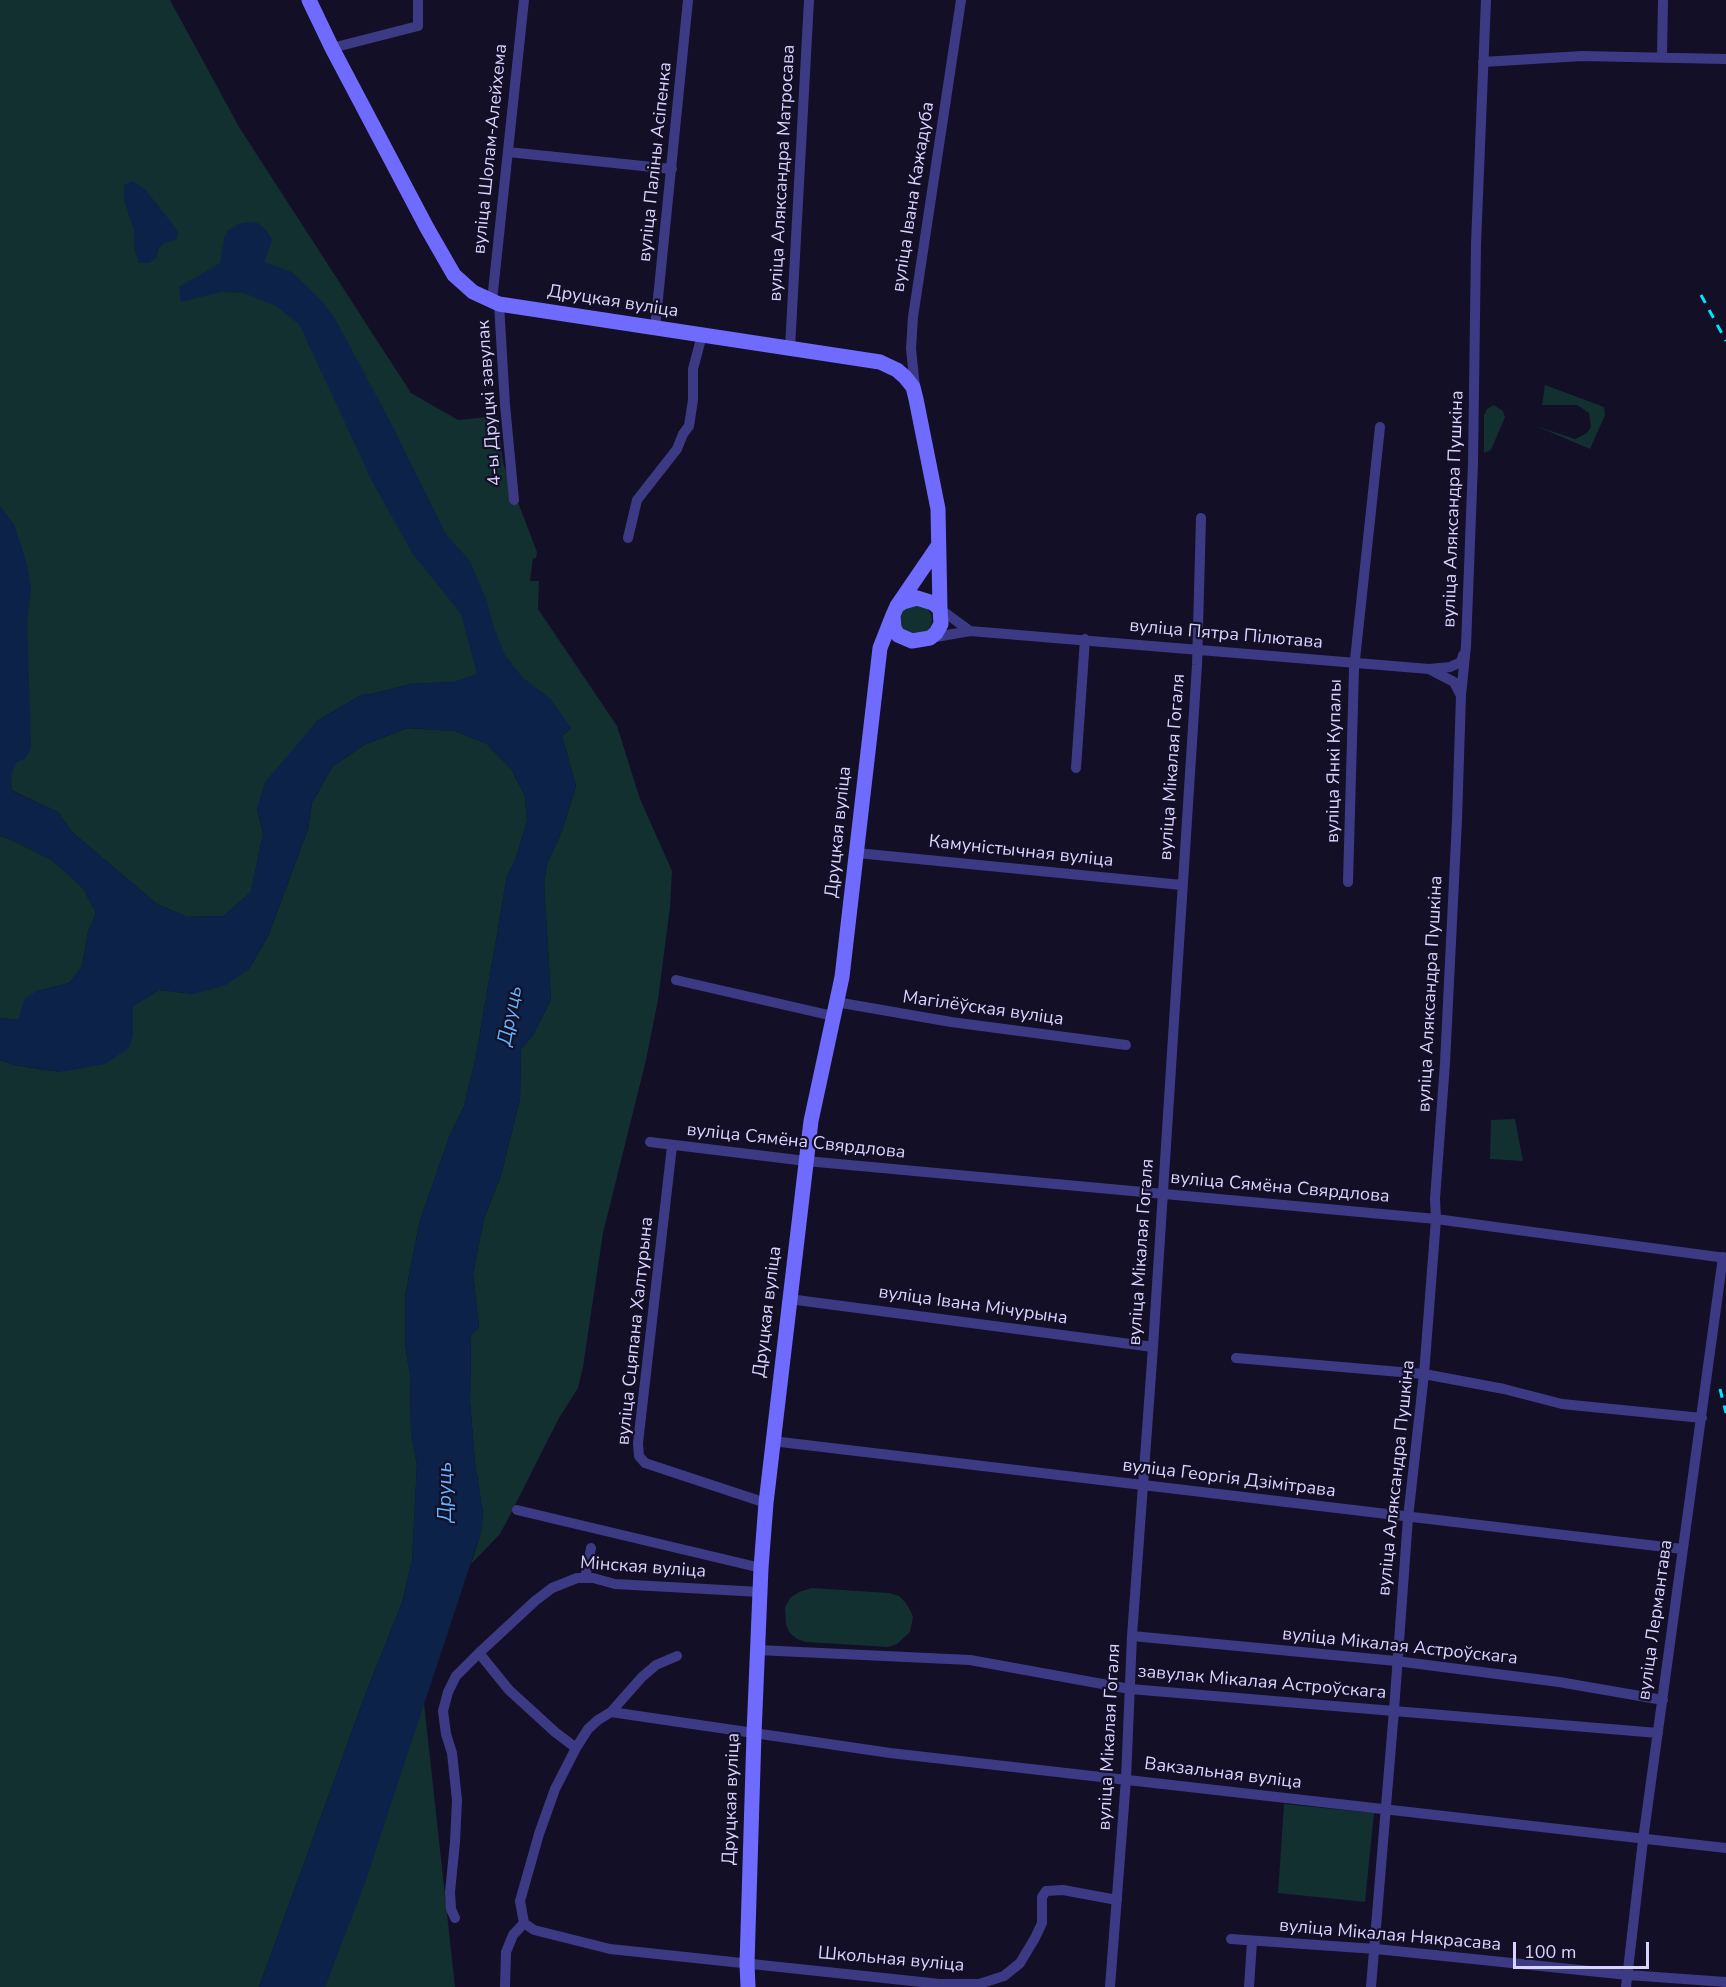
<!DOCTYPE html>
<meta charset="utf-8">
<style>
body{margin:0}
#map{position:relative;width:1726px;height:1987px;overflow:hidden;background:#130f26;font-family:"Nunito Sans",sans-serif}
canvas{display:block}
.scale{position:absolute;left:1513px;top:1942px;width:136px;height:27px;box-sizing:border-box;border:3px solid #d9d4ff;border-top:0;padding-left:8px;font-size:18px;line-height:21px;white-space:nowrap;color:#d9d4ff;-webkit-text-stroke:4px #130f26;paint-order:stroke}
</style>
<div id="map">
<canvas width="1726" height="1987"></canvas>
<div class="scale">100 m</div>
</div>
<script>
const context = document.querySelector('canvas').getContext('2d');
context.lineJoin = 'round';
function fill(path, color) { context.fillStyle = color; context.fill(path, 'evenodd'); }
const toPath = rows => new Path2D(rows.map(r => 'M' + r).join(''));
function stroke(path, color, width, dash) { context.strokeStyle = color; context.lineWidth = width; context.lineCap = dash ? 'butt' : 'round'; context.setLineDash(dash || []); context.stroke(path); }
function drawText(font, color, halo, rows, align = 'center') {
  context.font = font + ' "Nunito Sans",sans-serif'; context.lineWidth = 4.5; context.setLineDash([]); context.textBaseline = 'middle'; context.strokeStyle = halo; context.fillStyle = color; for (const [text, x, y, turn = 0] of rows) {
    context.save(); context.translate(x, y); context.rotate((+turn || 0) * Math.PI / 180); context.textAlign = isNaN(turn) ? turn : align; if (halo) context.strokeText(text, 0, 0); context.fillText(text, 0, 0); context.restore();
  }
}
fill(toPath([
 [0,0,170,0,239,127,411,393,458,420,497,416,503,463,537,552,536,558,533,558,530,581,539,581,538,609,617,726,640,799,672,871,670,907,658,1000,646,1060,603,1233,583,1367,578,1388,559,1418,506,1523,499,1535,471,1564,481,1532,483,1514,475,1463,470,1401,471,1336,479,1327,473,1274,484,1219,501,1175,520,1099,521,1049,533,1035,551,1000,544,883,547,863,562,831,576,786,562,736,571,728,477,674,455,682,411,684,371,694,361,695,317,721,257,809,263,834,251,892,223,916,187,917,157,904,72,832,58,812,13,791,0,789],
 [1545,385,1604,407,1605,415,1590,449,1536,426,1575,439,1587,433,1591,427,1589,413,1577,405,1542,405],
 [1494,405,1503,411,1505,417,1491,450,1484,453,1484,415,1487,409],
 '900 620a16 16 0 1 1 32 0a16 16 0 1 1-32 0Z',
 [407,728,455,731,487,744,511,769,525,796,527,821,516,858,507,876,476,1056,464,1106,450,1135,420,1220,405,1296,405,1344,410,1375,411,1433,417,1465,412,1560,402,1603,367,1690,259,1987,0,1987,0,1060,14,1065,60,1072,133,1035,133,1006,159,990,194,994,249,969,269,934,308,829,312,803,332,767,364,745],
 [0,836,10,839,52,860,83,888,96,913,88,932,82,967,69,983,37,991,18,1020,0,1018],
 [1515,1119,1523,1161,1490,1159,1491,1120],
 [812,1588,889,1593,899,1596,906,1603,911,1612,913,1617,910,1632,897,1644,888,1647,806,1642,797,1639,790,1633,786,1625,785,1607,790,1598,799,1592],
 [424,1703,455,1987,325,1987,340,1945],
 [1284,1804,1374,1813,1365,1902,1278,1893]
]), '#12302f');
fill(toPath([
 [133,181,145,189,178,231,177,239,165,243,159,248,156,258,149,263,139,263,134,248,134,230,124,201,124,185],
 [249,222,258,223,266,230,272,240,264,262,292,272,323,302,337,322,392,425,446,534,470,561,487,601,493,625,505,655,523,678,550,698,571,728,562,736,576,785,562,831,547,863,544,883,551,1000,533,1035,521,1049,520,1099,501,1175,484,1219,473,1274,479,1327,471,1336,470,1401,475,1463,483,1514,481,1532,365,1883,325,1987,259,1987,367,1690,402,1603,412,1560,417,1465,411,1433,410,1375,405,1344,405,1296,420,1220,450,1135,464,1106,476,1056,507,876,516,858,527,821,525,796,511,769,487,744,455,731,407,728,364,745,332,767,312,803,308,829,269,934,249,969,226,985,194,994,159,990,133,1006,133,1035,129,1048,105,1064,60,1072,14,1065,0,1060,0,1018,18,1020,25,998,37,991,69,983,82,967,88,932,96,913,83,888,52,860,10,839,0,836,0,506,14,524,27,564,31,588,27,624,31,747,26,758,17,762,11,775,12,791,58,812,72,832,157,904,187,917,223,916,251,892,263,834,257,809,265,782,317,721,361,695,371,694,411,684,455,682,477,674,461,614,412,553,372,481,299,324,274,305,244,293,221,292,181,302,179,287,220,263,224,238,228,230,239,224]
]), '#0c2248');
stroke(toPath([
 [332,48,418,26,418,0],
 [1662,57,1663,0],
 [1483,62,1582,56,1726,59],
 [508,152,672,169],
 [492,301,524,0],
 [499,304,505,405,514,500],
 [655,328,688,0],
 [790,348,809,0],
 [915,387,911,349,913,317,961,0],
 [628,538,637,500,677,449,683,434,689,426,693,400,693,369,702,335],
 [940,609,970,631],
 [930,638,970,631,1429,669,1450,667,1461,662,1463,655],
 [1429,669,1454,682,1460,694],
 [1076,768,1085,639],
 [857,853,1182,885],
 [1348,882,1354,669,1380,427],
 [676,980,833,1016],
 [836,1002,951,1022,1126,1045],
 [650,1142,806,1161,1436,1219,1726,1258],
 [672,1146,638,1443,639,1456,645,1463,766,1503],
 [789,1299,1153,1347],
 [1236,1358,1424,1374,1504,1389,1562,1404,1702,1418],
 [772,1441,1682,1549],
 [517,1510,761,1568],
 [585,1578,591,1548],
 [1132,1636,1396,1661,1559,1682,1663,1700],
 [757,1650,970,1660,1130,1689,1658,1733],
 [611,1712,890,1753,1726,1848],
 [576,1748,555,1732,509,1690,479,1653,535,1601,552,1588,577,1578,593,1578,615,1584,760,1592],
 [455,1918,451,1909,450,1892,455,1842,457,1800,452,1753,446,1734,443,1711,448,1692,456,1676,479,1653],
 [524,1923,534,1930,610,1949,940,1984,979,1984,1004,1976,1020,1963,1035,1938,1042,1923,1042,1897,1046,1891,1063,1890,1117,1900],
 [1231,1939,1376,1949,1628,1975,1726,1982],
 [505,1987,506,1952,513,1935,524,1923,520,1901,539,1834,555,1789,576,1748,588,1729,598,1720,611,1712,642,1677,656,1665,677,1656],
 [1110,1987,1126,1779,1132,1636,1153,1347,1197,665,1201,518],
 [1249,1987,1252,1941],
 [1371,1987,1394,1710,1408,1518,1424,1374,1436,1219,1435,1199,1445,1063,1457,820,1461,695,1466,646,1473,463,1476,244,1486,0],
 [1626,1987,1643,1840,1723,1257]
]), '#3d3a85', 10);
stroke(toPath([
 [309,0,332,48,427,228,454,275,473,292,499,304,880,362,897,370,905,377,913,387,916,399,938,509,940,609],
 [917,598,933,603,940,609,941,624,936,633,930,638,912,641,898,635,894,628,893,615,897,606,903,602,917,598],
 [897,606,938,546],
 [748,1987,747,1964,754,1734,761,1568,766,1503,811,1121,842,977,880,648,893,615]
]), '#6f6bff', 15);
stroke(toPath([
 [1701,295,1726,341],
 [1720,1389,1726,1413]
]), '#00e5ff', 3, [9, 8]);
drawText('18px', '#d9d4ff', '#130f26', [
 ["вуліца Шолам-Алейхема",491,149,-84],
 ["вуліца Паліны Асіпенка",656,162,-84],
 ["вуліца Аляксандра Матросава",783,173,-87],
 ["вуліца Івана Кажадуба",914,197,-81],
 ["Друцкая вуліца",613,302,9],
 ["4-ы Друцкі завулак",490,403,-94],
 ["вуліца Аляксандра Пушкіна",1454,509,-88],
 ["вуліца Пятра Пілютава",1226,635,5],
 ["вуліца Янкі Купалы",1335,761,-89],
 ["вуліца Мікалая Гогаля",1173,767,-86],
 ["Друцкая вуліца",839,832,-84],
 ["Камуністычная вуліца",1021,852,6],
 ["вуліца Аляксандра Пушкіна",1431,994,-87],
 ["Магілёўская вуліца",983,1009,8],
 ["вуліца Сямёна Свярдлова",796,1142,6],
 ["вуліца Сямёна Свярдлова",1280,1188,5],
 ["вуліца Мікалая Гогаля",1142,1252,-86],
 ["вуліца Івана Мічурына",973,1306,8],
 ["Друцкая вуліца",768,1312,-83],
 ["вуліца Сцяпана Халтурына",636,1331,-84],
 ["вуліца Аляксандра Пушкіна",1397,1478,-84],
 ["вуліца Георгія Дзімітрава",1229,1479,7],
 ["Мінская вуліца",643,1568,4],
 ["вуліца Лермантава",1656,1620,-82],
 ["вуліца Мікалая Астроўскага",1400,1647,6],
 ["завулак Мікалая Астроўскага",1262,1683,5],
 ["вуліца Мікалая Гогаля",1110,1737,-87],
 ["Вакзальная вуліца",1223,1774,7],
 ["Друцкая вуліца",732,1799,-88],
 ["вуліца Мікалая Някрасава",1390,1936,5],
 ["Школьная вуліца",891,1960,5]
]);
drawText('italic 20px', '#62b6ff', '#130f26', [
 ["Друць",511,1016,-79],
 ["Друць",446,1492,-90]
]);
</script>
